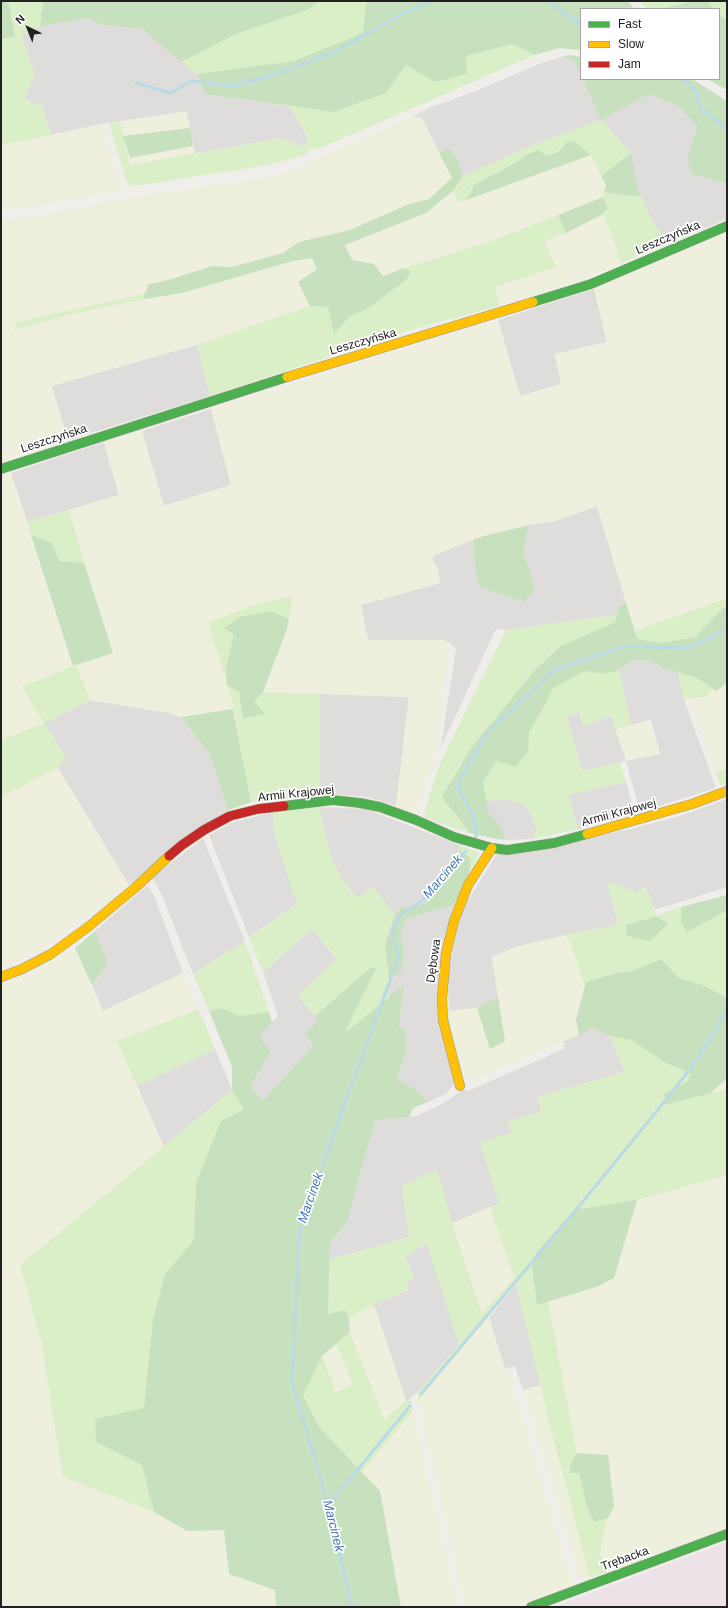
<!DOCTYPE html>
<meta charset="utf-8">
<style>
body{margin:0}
#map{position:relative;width:728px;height:1608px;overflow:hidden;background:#efeeea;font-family:Arial,sans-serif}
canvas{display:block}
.frame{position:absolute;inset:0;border:2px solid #212121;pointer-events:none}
.legend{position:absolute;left:580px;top:8px;width:140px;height:72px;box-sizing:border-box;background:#fff;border:1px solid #a6a6a6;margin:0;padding:5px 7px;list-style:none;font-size:12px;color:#212121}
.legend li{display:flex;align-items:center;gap:8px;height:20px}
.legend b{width:20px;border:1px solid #a6a6a6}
.north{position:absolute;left:8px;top:8px;width:40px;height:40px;-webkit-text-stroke:3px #fff;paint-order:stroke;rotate:317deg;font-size:11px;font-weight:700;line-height:16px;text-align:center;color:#212121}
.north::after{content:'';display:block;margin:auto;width:14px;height:18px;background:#212121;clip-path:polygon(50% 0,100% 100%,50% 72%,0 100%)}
</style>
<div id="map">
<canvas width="728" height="1608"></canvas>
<div class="frame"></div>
<ul class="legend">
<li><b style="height:5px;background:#4caf50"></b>Fast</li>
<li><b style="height:5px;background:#ffc107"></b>Slow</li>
<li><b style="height:5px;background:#c62828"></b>Jam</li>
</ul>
<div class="north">N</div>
</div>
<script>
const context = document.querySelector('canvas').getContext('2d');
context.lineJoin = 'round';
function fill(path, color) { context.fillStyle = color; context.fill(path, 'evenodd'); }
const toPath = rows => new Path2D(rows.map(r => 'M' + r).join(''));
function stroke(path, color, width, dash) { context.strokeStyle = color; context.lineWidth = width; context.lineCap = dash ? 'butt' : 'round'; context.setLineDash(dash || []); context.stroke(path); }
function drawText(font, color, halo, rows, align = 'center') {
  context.font = font + ' Arial,sans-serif'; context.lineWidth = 3.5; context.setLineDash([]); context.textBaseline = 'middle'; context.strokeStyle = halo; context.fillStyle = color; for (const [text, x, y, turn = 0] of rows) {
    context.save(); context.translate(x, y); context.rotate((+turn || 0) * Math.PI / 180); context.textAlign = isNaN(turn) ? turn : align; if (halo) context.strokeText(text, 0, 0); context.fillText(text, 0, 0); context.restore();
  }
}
fill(toPath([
 [87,18,103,25,143,29,197,74,205,94,289,106,308,137,304,147,281,138,227,148,195,153,186,111,102,124,51,135,42,106,24,99,21,35,40,27],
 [561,57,574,60,581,75,581,79,583,79,601,119,649,94,680,107,697,127,687,160,692,174,716,181,727,183,727,219,667,244,649,215,638,189,631,153,601,120,536,144,463,176,458,161,449,148,439,153,422,118,412,117,429,108,481,89,539,64],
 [594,289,607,342,555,354,562,384,520,396,498,320],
 [197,345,210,396,68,440,51,386],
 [211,409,231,485,163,506,142,431],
 [104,442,119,495,27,522,11,473],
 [597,506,626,603,618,607,616,615,506,630,496,629,441,747,456,648,444,640,368,640,361,605,440,583,438,569,432,559,435,555,474,539,474,559,479,587,524,602,530,570,523,553,529,525,555,521],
 [648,660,664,668,678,672,685,702,716,788,640,812,626,761,582,771,567,716,579,712,584,726,612,715,615,729,660,754,651,720,631,725,619,670,631,661],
 [320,694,409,697,396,806,367,797,320,793],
 [90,700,169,713,181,717,210,755,226,805,229,810,129,885,58,768,65,757,44,723],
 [626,782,635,814,578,829,568,795],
 [507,799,523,804,530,812,537,830,533,839,503,840,505,836,498,822,489,814,485,801],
 [727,799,727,887,655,910,654,907,635,892,608,885,618,923,614,926,565,935,516,947,492,957,498,997,477,1008,446,1011,447,979,461,911,497,854,626,830,680,816],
 [319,807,366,809,459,845,460,850,436,881,431,897,423,905,401,908,395,915,392,911,357,898,342,879,330,855],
 [273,812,274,832,297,904,249,937,209,835,231,823],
 [203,838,245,941,193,974,161,893,152,878],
 [147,886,153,893,183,973,103,1011,92,985,108,963,95,931],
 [456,905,445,942,454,1084,447,1093,428,1102,418,1091,397,1078,406,1052,399,1026,404,986,389,998,389,979,401,973,404,958,401,932,407,919,441,908],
 [312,929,337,959,298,996,319,1020,314,1045,263,1102,250,1086,271,1052,258,1035,278,1016,263,972],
 [593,1028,610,1036,625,1072,537,1097,542,1111,508,1122,512,1132,499,1204,452,1223,436,1171,402,1186,409,1237,330,1260,330,1243,347,1222,375,1120,416,1116,442,1104,461,1091,470,1090,564,1049,563,1041],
 [215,1049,232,1090,164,1147,137,1086],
 [427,1243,459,1344,418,1392,406,1401,376,1310,372,1305,408,1290,406,1281,414,1278,405,1257],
 [516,1284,541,1385,523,1390,515,1366,505,1369,489,1318]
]), '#dedddb');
fill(toPath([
 [727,1542,727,1607,554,1607]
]), '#ede2e8');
fill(toPath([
 [186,111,190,128,123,136,120,122],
 [412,117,422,118,452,178,429,199,409,204,350,230,299,242,283,253,232,267,212,266,172,279,156,283,148,284,147,290,144,294,16,322,14,330,73,314,144,299,182,293,293,261,312,258,318,269,298,282,310,306,209,341,52,386,68,440,1,462,1,220,43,215,126,198,264,178,288,171],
 [102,124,122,190,61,202,1,211,1,145],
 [193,146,195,153,130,165,130,158],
 [591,155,606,185,603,197,486,243,404,268,383,276,374,264,352,260,345,245,426,213,454,190,456,202],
 [603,214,617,246,617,255,621,263,578,281,499,306,495,287,555,267,545,241,566,233],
 [727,233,727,598,635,631,597,506,555,521,529,525,484,536,435,555,432,559,438,569,440,583,361,605,368,640,444,640,450,643,435,761,415,814,396,806,409,697,263,692,287,629,289,596,250,606,232,699,233,709,181,717,169,713,90,700,76,665,113,653,84,564,69,510,119,495,104,442,142,431,164,506,231,485,211,409,498,320,520,396,561,384,555,354,607,342,594,289],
 [11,473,73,666,22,687,44,723,1,740,1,477],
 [727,683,727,769,716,772,692,708,690,699,705,697,713,689,716,691],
 [651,720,660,754,626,761,615,729],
 [58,768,129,885,42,949,1,969,1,797],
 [565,935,571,944,585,986,576,1020,579,1035,467,1082,446,1011,477,1008,490,1049,505,1041,492,957,516,947],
 [75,948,103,1011,183,973,199,1009,117,1041,164,1147,20,1265,41,1341,63,1477,154,1512,187,1531,224,1530,229,1574,275,1590,276,1607,1,1607,1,984,24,975],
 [727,1078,727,1089,711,1093],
 [727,1175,727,1528,607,1572,600,1554,604,1528,614,1506,608,1455,577,1453,548,1301,599,1286,614,1278,637,1200],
 [490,1207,514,1278,482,1314,452,1223],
 [372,1305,376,1310,406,1401,395,1409,385,1421,350,1332,349,1318],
 [489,1318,505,1369,508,1368,573,1586,515,1607,466,1607,418,1401],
 [336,1344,353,1385,336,1392,322,1356],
 [541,1385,590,1577,580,1581,523,1390],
 [413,1411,458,1607,401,1607,380,1491,362,1472]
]), '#eef0dd');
fill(toPath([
 [5,1,43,1,40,27,21,35,35,74,24,99,42,106,51,135,1,145,1,39,15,37,9,4],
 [319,1,366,1,364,33,294,61,197,74,181,62,236,34,307,10],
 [641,1,693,1,661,9,647,9],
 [707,1,727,1,727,20,719,15,719,9,714,9],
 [512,44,535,55,320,148,310,150,303,156,268,165,135,186,129,185,126,180,109,123,120,122,130,165,281,138,304,147,308,136,289,106,334,112,386,93,406,65,466,74,466,56],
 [601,120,631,153,601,176,591,155,568,141,558,152,546,156,526,155,520,161,474,185,466,200,457,202,454,190,463,176,536,144],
 [604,192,623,195,641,196,649,215,667,244,621,263,617,255,616,246,603,214,608,208,603,197],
 [558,215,566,233,545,241,556,267,495,287,499,306,413,329,210,396,197,345,310,306,328,307,334,334,350,316,365,310,411,271,404,268,486,243],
 [144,294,144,299,73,314,14,330,16,322],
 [69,510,84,563,59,561,51,542,31,535,27,522],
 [289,596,292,599,289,619,271,611,224,628,235,635,226,667,239,692,243,718,264,714,253,701,263,692,320,694,320,793,251,802,232,699,208,623,250,606],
 [727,598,727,607,723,608,695,637,662,643,643,640,637,637,635,631],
 [616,615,615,622,561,646,534,671,487,728,460,764,442,796,444,802,460,819,469,833,423,817,440,763,506,630],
 [76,665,90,700,44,723,66,757,58,768,1,797,1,740,44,723,22,687],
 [619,670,631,725,615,729,611,715,584,726,579,712,567,716,582,771,620,762,626,782,568,795,578,829,533,839,537,830,530,812,523,804,507,799,485,801,483,783,496,761,516,767,527,751,529,732,543,709,553,688,585,671,604,674],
 [678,672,697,678,713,689,705,697,684,699],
 [727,769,727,783,720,785,716,772],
 [319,807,330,855,342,879,357,898,373,887,395,915,385,945,389,979,389,998,349,1030,345,1032,376,968,370,968,315,1016,298,996,337,958,312,929,263,972,249,938,297,904,274,832,273,812],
 [459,845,480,853,469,873,471,859,460,850],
 [612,882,635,892,646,887,654,907,656,916,681,907,681,922,721,913,727,910,727,998,703,985,679,978,661,959,632,971,616,973,586,982,585,986,571,944,565,935,613,926,618,923,608,885],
 [655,916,667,924,626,925],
 [245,941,269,1012,239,1016,222,1008,209,1011,193,974],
 [199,1009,215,1049,137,1086,117,1041],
 [610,1036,631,1040,666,1063,692,1073,687,1082,664,1094,665,1105,727,1089,727,1175,637,1200,574,1210,537,1304,548,1301,577,1453,570,1465,572,1473,579,1473,588,1510,594,1522,608,1518,604,1528,600,1554,607,1572,590,1577,550,1426,516,1284,418,1401,418,1392,459,1344,427,1243,405,1257,415,1279,406,1281,408,1290,372,1305,349,1318,344,1310,328,1315,330,1260,409,1237,402,1186,437,1170,452,1223,482,1314,514,1278,490,1207,499,1203,480,1143,512,1132,508,1122,542,1111,537,1097,625,1072],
 [232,1090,244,1110,196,1183,194,1240,165,1274,153,1319,145,1409,96,1442,142,1465,154,1512,63,1477,41,1341,20,1265],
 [350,1332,385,1420,395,1409,410,1398,413,1411,362,1472,319,1427,303,1395,322,1356,336,1392,353,1385,336,1344]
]), '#daefc7');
fill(toPath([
 [1,1,5,1,9,4,15,37,1,39],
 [43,1,319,1,307,10,236,34,181,62,143,29,103,25,87,18,40,27],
 [366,1,628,1,634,9,581,9,581,50,559,48,535,55,512,44,466,56,467,74,435,82,406,65,386,93,334,112,205,94,197,74,294,61,363,33],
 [693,1,707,1,714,9,661,9],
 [719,15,727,20,727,90,707,79,719,79],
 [570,55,581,57,581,75,574,60,561,57],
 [583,79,692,79,727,101,727,183,716,181,692,174,687,160,697,127,680,107,649,94,601,120],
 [190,128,193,146,130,158,123,136],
 [568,141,575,142,591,155,466,200,474,185,519,161,526,155,539,150,546,156,558,152],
 [449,148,458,161,463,176,454,190,426,213,345,245,352,260,374,264,383,276,404,268,411,271,406,280,365,310,350,316,334,334,328,307,310,306,298,282,317,269,312,258,293,261,182,293,144,299,144,294,147,290,148,284,156,283,172,279,212,266,232,267,283,253,299,242,350,230,409,204,429,199,452,178,439,153],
 [631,153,638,189,641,196,623,195,604,192,606,185,601,176],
 [603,197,608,208,603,214,566,233,558,215],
 [529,525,523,553,530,570,534,591,524,602,479,587,474,559,474,539,484,536],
 [31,535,51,542,59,561,84,563,113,653,73,666],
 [626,603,637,638,643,640,662,643,695,637,723,608,727,607,727,683,716,691,697,678,664,668,648,660,631,661,619,670,604,674,585,671,553,688,543,709,529,732,528,751,516,767,496,761,483,783,489,814,498,822,505,836,503,840,469,833,460,819,444,801,442,796,471,748,534,671,561,646,615,622,618,607],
 [271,611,289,619,287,629,263,692,254,701,265,714,243,718,239,692,227,685,226,667,234,635,224,628,240,617],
 [233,709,251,802,229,810,226,805,210,755,181,717],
 [460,850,471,859,469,873,456,905,441,908,407,919,401,932,404,958,401,973,389,979,385,945,395,915,401,908,423,905,431,897,436,881],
 [727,895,727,910,687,932,681,922,681,907],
 [656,916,668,924,650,941,627,936,626,925],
 [95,931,108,963,92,985,75,948],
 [661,959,679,978,703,985,727,998,727,1078,711,1093,665,1105,664,1094,687,1082,691,1073,666,1063,631,1040,610,1036,593,1028,579,1035,576,1020,586,982,616,973,632,971],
 [370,968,376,968,345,1032,349,1030,404,985,399,1026,405,1030,406,1052,397,1078,418,1091,428,1102,413,1108,409,1117,375,1120,347,1222,330,1243,328,1314,345,1310,349,1318,350,1332,322,1356,303,1395,319,1427,380,1491,401,1607,276,1607,275,1590,229,1574,224,1530,187,1531,154,1512,142,1465,96,1442,95,1419,144,1408,153,1319,165,1274,194,1240,196,1183,221,1121,244,1110,232,1090,232,1067,209,1011,222,1008,239,1016,269,1012,272,1022,259,1036,271,1052,250,1086,263,1101,314,1045,305,1034,318,1020,315,1016],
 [498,997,505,1041,490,1049,477,1008],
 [637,1200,614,1278,599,1286,537,1305,532,1266,537,1252,574,1210],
 [577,1453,608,1455,614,1506,608,1518,594,1522,588,1510,579,1473,571,1473,570,1465]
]), '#c7e0bd');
stroke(toPath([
 [549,1,574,20,581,23],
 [683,79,697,92,700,108,714,118,727,131],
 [136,83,170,93,192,81,234,86,273,75,330,54,410,10,431,1],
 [476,837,475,819,457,785,488,732,555,670,624,646,689,648,727,629],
 [421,1394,580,1205,657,1111,694,1064,727,1010],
 [328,1503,342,1489,410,1406],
 [352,1607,329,1507,292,1382,300,1226,399,956,392,932,400,915,422,901,466,851]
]), '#badae5', 3);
const fast = toPath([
 [533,302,591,284,727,226],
 [1,469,287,377],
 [284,806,333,800,360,803,380,807,416,820,454,837,492,848,507,850,554,843,587,834],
 [531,1607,727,1534]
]);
const slow = toPath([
 [287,377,533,302],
 [587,834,692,804,727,791],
 [1,977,22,969,51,954,88,927,136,887,169,856],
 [460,1086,443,1020,442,998,446,954,454,921,468,885,492,848]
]);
const jam = toPath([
 [169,856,182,845,204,830,230,816,258,809,284,806]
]);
stroke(fast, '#979b80', 10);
stroke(slow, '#979b80', 10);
stroke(jam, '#979b80', 10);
stroke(fast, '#4caf50', 9);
stroke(slow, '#ffc107', 9);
stroke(jam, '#c62828', 9);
drawText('12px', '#212121', '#fff', [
 ["Leszczyńska",668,238,-23],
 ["Leszczyńska",363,342,-16],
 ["Leszczyńska",54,439,-18],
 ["Armii Krajowej",296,794,-6],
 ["Armii Krajowej",619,813,-15],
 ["Dębowa",434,961,-82],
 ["Trębacka",625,1559,-20]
]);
drawText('italic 13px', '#4378bb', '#fff', [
 ["Marcinek",443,877,-49],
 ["Marcinek",311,1198,-71],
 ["Marcinek",333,1526,76]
]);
</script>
